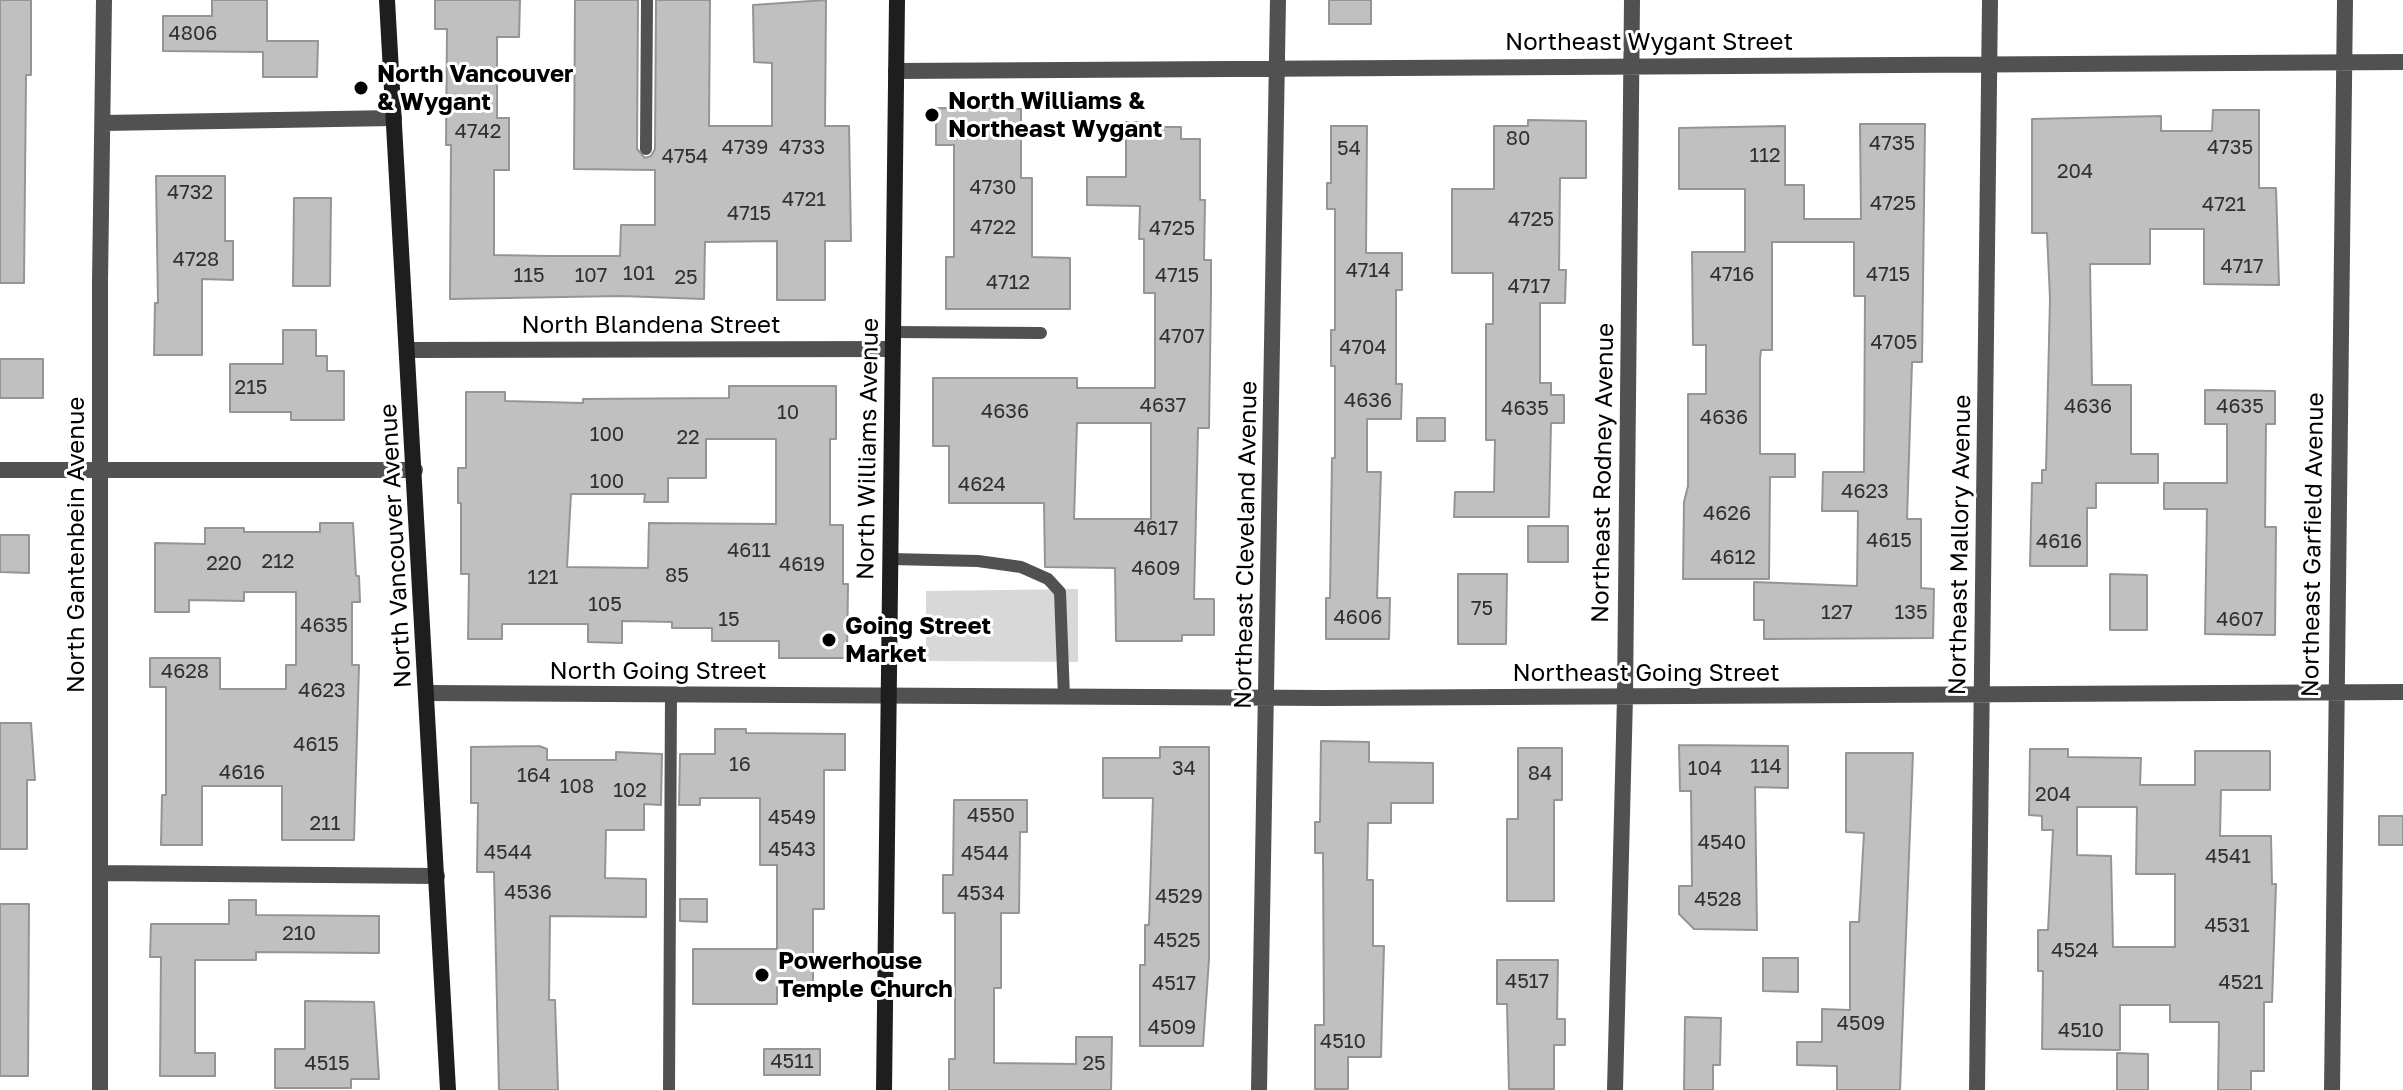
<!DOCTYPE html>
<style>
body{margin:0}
canvas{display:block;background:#fff}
</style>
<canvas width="2403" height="1090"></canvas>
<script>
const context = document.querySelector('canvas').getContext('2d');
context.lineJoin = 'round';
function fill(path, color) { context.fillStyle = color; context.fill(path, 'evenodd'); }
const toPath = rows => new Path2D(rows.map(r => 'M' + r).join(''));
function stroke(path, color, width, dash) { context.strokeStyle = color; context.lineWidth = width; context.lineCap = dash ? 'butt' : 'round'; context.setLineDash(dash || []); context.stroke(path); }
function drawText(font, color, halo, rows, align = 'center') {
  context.font = font + ' "Golos Text",sans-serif'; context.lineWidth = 6; context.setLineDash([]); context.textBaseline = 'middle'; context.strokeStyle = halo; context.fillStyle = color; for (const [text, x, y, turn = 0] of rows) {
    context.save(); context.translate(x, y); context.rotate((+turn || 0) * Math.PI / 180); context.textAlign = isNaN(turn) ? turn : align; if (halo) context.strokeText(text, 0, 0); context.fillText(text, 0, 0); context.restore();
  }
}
fill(toPath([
 [1078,589,1078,662,926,661,926,591]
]), '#d8d8d8');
const building = toPath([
 [0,0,31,0,31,75,26,75,24,283,0,283,0,0],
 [212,0,267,0,267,41,318,41,317,77,263,77,263,52,163,51,163,16,212,16,212,0],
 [435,0,520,0,519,37,497,37,497,118,509,118,509,170,494,170,494,255,548,256,620,256,621,225,655,225,655,170,574,169,575,0,638,0,637,149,645,158,651,156,655,149,656,0,710,0,709,126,772,126,772,63,754,62,753,5,826,0,825,126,849,126,851,241,825,241,825,300,777,300,777,241,705,242,704,299,621,296,450,299,451,145,446,145,447,29,435,29,435,0],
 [1329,0,1371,0,1371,24,1329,24,1329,0],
 [936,108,1021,109,1021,178,1032,178,1032,257,1070,258,1070,309,946,309,946,257,954,257,954,145,936,145,936,108],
 [2213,110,2259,110,2259,188,2276,188,2279,285,2204,284,2204,229,2150,229,2150,264,2090,264,2092,385,2131,385,2131,454,2158,454,2158,483,2096,483,2096,508,2087,508,2087,566,2030,566,2032,483,2042,483,2042,470,2046,470,2050,298,2047,233,2032,233,2032,119,2161,116,2161,131,2212,131,2213,110],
 [1528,120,1586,121,1586,178,1560,178,1559,270,1566,270,1565,303,1540,303,1540,383,1551,383,1551,395,1564,395,1564,423,1551,423,1549,517,1454,517,1455,492,1494,492,1495,440,1486,440,1486,324,1493,324,1493,273,1452,273,1452,189,1494,189,1494,126,1528,126,1528,120],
 [1126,122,1150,122,1150,127,1181,127,1181,139,1200,139,1200,200,1205,200,1204,260,1211,260,1211,293,1209,428,1198,428,1194,599,1214,599,1214,635,1182,635,1182,641,1116,641,1115,568,1045,567,1044,503,949,503,949,446,933,446,933,378,1077,378,1077,388,1155,388,1155,293,1144,293,1144,239,1139,239,1140,206,1087,205,1087,177,1126,177,1126,122],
 [1077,423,1151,423,1151,519,1074,519,1077,423],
 [1860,124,1925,124,1922,362,1912,362,1907,519,1921,519,1921,588,1934,589,1933,638,1764,639,1764,620,1754,620,1754,582,1857,586,1858,511,1822,511,1823,472,1864,472,1865,296,1854,296,1854,242,1772,242,1772,350,1761,350,1760,359,1760,454,1795,454,1795,477,1770,477,1769,579,1683,579,1684,502,1688,486,1688,394,1706,394,1706,345,1693,345,1692,252,1745,252,1745,189,1679,189,1679,128,1785,126,1785,185,1804,185,1804,219,1861,219,1860,124],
 [1331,126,1367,126,1366,253,1402,253,1402,290,1396,290,1396,384,1402,384,1401,419,1367,419,1367,472,1381,472,1377,598,1390,598,1389,639,1326,639,1326,598,1330,598,1332,458,1335,458,1335,366,1331,366,1331,330,1335,330,1335,209,1327,209,1327,183,1331,183,1331,126],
 [156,176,225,176,225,241,233,241,233,280,202,279,202,355,154,355,155,303,158,303,156,176],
 [294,198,331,198,330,286,293,286,294,198],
 [283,330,316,330,316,356,327,356,327,371,344,371,344,420,291,420,291,412,230,412,230,364,283,364,283,330],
 [0,359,43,359,43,398,0,398,0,359],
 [729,386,836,386,836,439,830,439,830,525,843,525,843,584,848,584,847,658,779,658,779,641,712,641,712,628,672,628,672,622,622,621,622,643,588,642,588,624,502,624,502,639,468,639,469,574,461,574,461,503,458,503,458,468,466,468,466,392,505,392,505,401,583,403,583,399,729,398,729,386],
 [706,439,776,439,776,524,649,523,648,568,567,567,571,494,645,494,644,502,668,502,668,478,706,478,706,439],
 [2205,390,2275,391,2275,424,2266,424,2265,527,2276,527,2275,635,2205,634,2207,509,2164,509,2164,483,2227,483,2227,424,2205,424,2205,390],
 [1417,418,1445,418,1445,441,1417,441,1417,418],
 [320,523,353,523,356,576,359,576,360,602,352,602,352,665,359,665,354,840,282,840,282,786,202,786,202,845,161,845,162,795,166,795,166,687,150,687,150,658,220,658,220,689,286,689,286,665,296,665,296,592,244,592,244,601,189,600,189,612,155,612,155,543,205,544,205,528,244,528,244,532,320,532,320,523],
 [1528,526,1568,526,1568,562,1528,562,1528,526],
 [0,535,29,535,29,573,0,572,0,535],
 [1458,574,1507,574,1506,644,1458,644,1458,574],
 [2110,574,2147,575,2147,630,2110,630,2110,574],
 [0,723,31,723,35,780,27,780,27,849,0,849,0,723],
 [715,729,746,729,746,733,845,734,845,770,824,770,824,909,813,909,813,983,777,983,777,1004,693,1004,693,949,777,949,777,865,760,865,760,798,700,798,700,805,679,805,680,754,715,754,715,729],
 [1321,741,1369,742,1369,762,1433,763,1433,803,1391,803,1391,823,1368,823,1367,880,1373,880,1373,946,1384,946,1381,1057,1348,1057,1348,1089,1315,1089,1315,1025,1324,1025,1323,853,1315,853,1315,822,1320,822,1321,741],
 [1679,745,1788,746,1788,788,1755,787,1757,930,1694,929,1679,914,1679,886,1692,886,1691,791,1680,791,1679,745],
 [539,746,547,749,547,760,616,760,616,752,662,754,661,805,644,804,644,830,606,830,605,878,646,879,646,917,550,916,549,1000,555,1000,558,1090,499,1090,494,872,477,872,478,803,471,803,471,747,539,746],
 [1160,747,1209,747,1209,959,1203,1046,1140,1046,1140,965,1145,965,1145,925,1149,925,1153,798,1103,798,1103,758,1160,758,1160,747],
 [1518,748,1562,748,1562,800,1554,800,1554,901,1507,901,1507,819,1518,819,1518,748],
 [2030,749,2068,749,2068,757,2141,758,2140,785,2195,785,2195,751,2270,751,2270,790,2221,790,2220,836,2271,836,2272,884,2276,884,2272,1002,2264,1002,2264,1071,2251,1071,2251,1090,2218,1090,2219,1022,2170,1022,2170,1005,2120,1005,2120,1050,2042,1049,2043,971,2038,971,2038,930,2048,930,2053,830,2042,830,2042,816,2029,815,2030,749],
 [2077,807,2137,807,2136,874,2175,874,2175,947,2113,947,2111,856,2077,855,2077,807],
 [1846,753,1913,753,1900,1090,1837,1090,1837,1066,1797,1065,1797,1042,1822,1042,1822,1009,1850,1010,1850,922,1859,922,1864,833,1846,832,1846,753],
 [954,800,1027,800,1027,832,1020,832,1019,913,1001,913,1001,988,994,988,994,1063,1076,1064,1076,1037,1112,1037,1111,1090,949,1090,949,1059,955,1059,955,913,943,913,943,875,953,875,954,800],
 [2379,816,2403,816,2403,845,2379,845,2379,816],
 [680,899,707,899,707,922,680,921,680,899],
 [229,900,256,900,256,915,379,916,379,953,256,952,256,960,195,960,195,1053,215,1053,215,1076,160,1076,161,957,150,957,151,924,229,924,229,900],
 [0,904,29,904,28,1076,0,1076,0,904],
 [1763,958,1798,958,1798,992,1763,991,1763,958],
 [1497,960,1558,960,1557,1019,1565,1019,1565,1045,1554,1045,1554,1089,1509,1089,1507,1004,1497,1004,1497,960],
 [305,1001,374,1002,379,1079,351,1079,351,1088,275,1088,275,1049,305,1049,305,1001],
 [1685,1017,1721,1018,1720,1065,1713,1065,1713,1090,1684,1090,1685,1017],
 [764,1049,820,1049,820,1075,764,1075,764,1049],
 [2117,1053,2148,1054,2148,1090,2117,1090,2117,1053]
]);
fill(building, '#c0c0c0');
stroke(building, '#959595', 2);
stroke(toPath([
 [646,149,647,0],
 [893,332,1041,333],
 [891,559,978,561,1021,567,1048,579,1060,592,1064,697],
 [669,1090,671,694]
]), '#515151', 12);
stroke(toPath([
 [896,71,2403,62],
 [103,123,394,118],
 [409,350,892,349],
 [0,470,415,470],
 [428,693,1325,698,2403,692],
 [100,873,437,876],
 [100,1090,100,281,104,0],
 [1259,1090,1278,0],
 [1615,1090,1625,697,1632,0],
 [1977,1090,1990,0],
 [2332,1090,2345,0]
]), '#515151', 16);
stroke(toPath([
 [387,0,448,1090],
 [884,1090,897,0]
]), '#1e1e1e', 16);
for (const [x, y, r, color] of [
 [361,88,8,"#000"],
 [932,115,8,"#000"],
 [829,640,8,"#000"],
 [762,975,8,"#000"]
]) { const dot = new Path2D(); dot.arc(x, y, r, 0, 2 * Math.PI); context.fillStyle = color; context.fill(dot); stroke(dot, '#fff', 3); }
drawText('20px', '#303030', null, [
 ["4806",193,34],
 ["4742",478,132],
 ["80",1518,139],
 ["4735",1892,144],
 ["4739",745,148],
 ["4733",802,148],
 ["4735",2230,148],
 ["54",1349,149],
 ["112",1765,156],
 ["4754",685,157],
 ["204",2075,172],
 ["4730",993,188],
 ["4732",190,193],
 ["4721",804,200],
 ["4725",1893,204],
 ["4721",2224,205],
 ["4715",749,214],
 ["4725",1531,220],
 ["4722",993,228],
 ["4725",1172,229],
 ["4728",196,260],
 ["4717",2242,267],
 ["4714",1368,271],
 ["101",639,274],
 ["4716",1732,275],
 ["4715",1888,275],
 ["115",529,276],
 ["107",591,276],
 ["4715",1177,276],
 ["25",686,278],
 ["4712",1008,283],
 ["4717",1529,287],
 ["4707",1182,337],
 ["4705",1894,343],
 ["4704",1363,348],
 ["215",251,388],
 ["4636",1368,401],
 ["4637",1163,406],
 ["4636",2088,407],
 ["4635",2240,407],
 ["4635",1525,409],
 ["4636",1005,412],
 ["10",788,413],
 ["4636",1724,418],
 ["100",607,435],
 ["22",688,438],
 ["100",607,482],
 ["4624",982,485],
 ["4623",1865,492],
 ["4626",1727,514],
 ["4617",1156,529],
 ["4615",1889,541],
 ["4616",2059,542],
 ["4611",749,551],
 ["4612",1733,558],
 ["212",278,562],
 ["220",224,564],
 ["4619",802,565],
 ["4609",1156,569],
 ["85",677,576],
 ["121",543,578],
 ["105",605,605],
 ["75",1482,609],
 ["127",1837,613],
 ["135",1911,613],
 ["4606",1358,618],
 ["15",729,620],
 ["4607",2240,620],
 ["4635",324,626],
 ["4628",185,672],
 ["4623",322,691],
 ["4615",316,745],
 ["16",740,765],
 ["114",1766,767],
 ["34",1184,769],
 ["104",1705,769],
 ["4616",242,773],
 ["84",1540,774],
 ["164",534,776],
 ["108",577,787],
 ["102",630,791],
 ["204",2053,795],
 ["4550",991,816],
 ["4549",792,818],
 ["211",325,824],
 ["4540",1722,843],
 ["4543",792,850],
 ["4544",508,853],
 ["4544",985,854],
 ["4541",2228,857],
 ["4536",528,893],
 ["4534",981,894],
 ["4529",1179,897],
 ["4528",1718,900],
 ["4531",2227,926],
 ["210",299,934],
 ["4525",1177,941],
 ["4524",2075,951],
 ["4517",1527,982],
 ["4521",2241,983],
 ["4517",1174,984],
 ["4509",1861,1024],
 ["4509",1172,1028],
 ["4510",2081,1031],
 ["4510",1343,1042],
 ["4511",792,1062],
 ["4515",327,1064],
 ["25",1094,1064]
]);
drawText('24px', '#000', '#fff', [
 ["Northeast Wygant Street",1649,42],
 ["North Blandena Street",651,325],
 ["North Williams Avenue",868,449,-89],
 ["Northeast Rodney Avenue",1603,473,-89],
 ["North Gantenbein Avenue",76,545,-90],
 ["Northeast Cleveland Avenue",1246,545,-89],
 ["Northeast Mallory Avenue",1960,545,-89],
 ["Northeast Garfield Avenue",2313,545,-89],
 ["North Vancouver Avenue",396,546,-93],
 ["North Going Street",658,671],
 ["Northeast Going Street",1646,673]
]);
drawText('bold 24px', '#000', '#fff', [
 ["North Vancouver",377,74],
 ["& Wygant",377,102],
 ["North Williams &",948,101],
 ["Northeast Wygant",948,129],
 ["Going Street",845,626],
 ["Market",845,654],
 ["Powerhouse",778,961],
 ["Temple Church",778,989]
], 'left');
</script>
